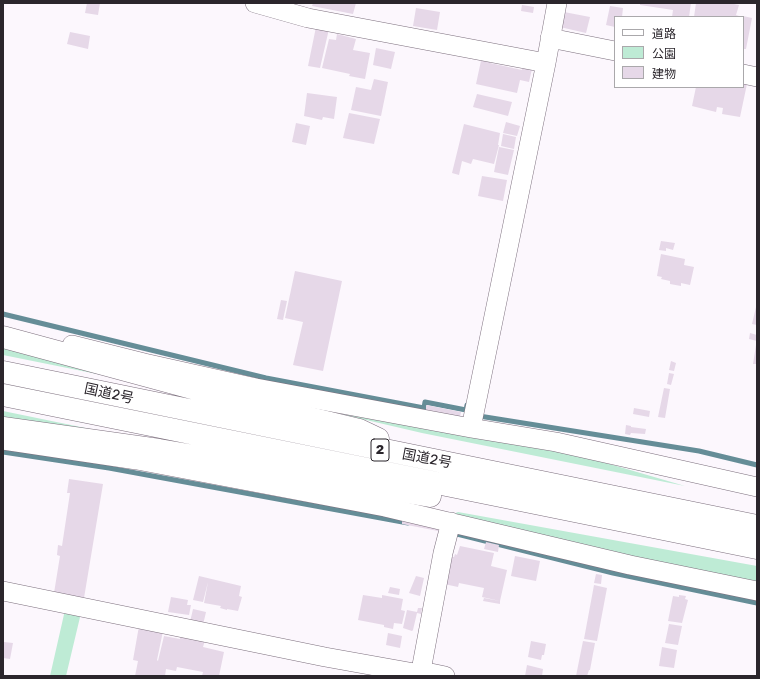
<!DOCTYPE html>
<meta charset="utf-8">
<style>
body{margin:0}
#map{position:relative;width:760px;height:679px;overflow:hidden;background:#fcf7fd;font-family:Rubik,"Noto Sans JP",sans-serif}
canvas{display:block}
.frame{position:absolute;inset:0;border:4px solid #2b262c;pointer-events:none}
.legend{position:absolute;left:614px;top:16px;width:130px;height:72px;box-sizing:border-box;background:#fff;border:1px solid #aaa8ab;margin:0;padding:5px 7px;list-style:none;font-size:12px;color:#2b262c}
.legend li{display:flex;align-items:center;gap:8px;height:20px}
.legend b{width:20px;border:1px solid #aaa8ab}
</style>
<div id="map">
<canvas width="760" height="679"></canvas>
<div class="frame"></div>
<ul class="legend">
<li><b style="height:5px;background:#fff"></b>道路</li>
<li><b style="height:11px;background:#beebd5"></b>公園</li>
<li><b style="height:11px;background:#e6d8e8"></b>建物</li>
</ul>
</div>
<script>
const context = document.querySelector('canvas').getContext('2d');
context.lineJoin = 'round';
function fill(path, color) { context.fillStyle = color; context.fill(path, 'evenodd'); }
const toPath = rows => new Path2D(rows.map(r => 'M' + r).join(''));
function stroke(path, color, width, dash) { context.strokeStyle = color; context.lineWidth = width; context.lineCap = dash ? 'butt' : 'round'; context.setLineDash(dash || []); context.stroke(path); }
function drawText(font, color, halo, rows, align = 'center') {
  context.font = font + ' Rubik,"Noto Sans JP",sans-serif'; context.lineWidth = 3; context.setLineDash([]); context.textBaseline = 'middle'; context.strokeStyle = halo; context.fillStyle = color; for (const [text, x, y, turn = 0] of rows) {
    context.save(); context.translate(x, y); context.rotate((+turn || 0) * Math.PI / 180); context.textAlign = isNaN(turn) ? turn : align; if (halo) context.strokeText(text, 0, 0); context.fillText(text, 0, 0); context.restore();
  }
}
fill(toPath([
 [3,347,107,376,3,355],
 [3,411,100,431,3,420],
 [332,412,565,451,685,486,422,433],
 [458,512,757,566,757,584,607,554,451,515],
 [65,610,81,613,66,676,50,676]
]), '#beebd5');
stroke(toPath([
 [3,314,266,378,424,408,425,402,466,410,467,405],
 [479,416,699,451,757,465],
 [3,452,109,468,408,523],
 [453,533,613,573,757,603]
]), '#658d97', 5);
fill(toPath([
 [87,3,100,3,98,15,85,13],
 [313,3,356,3,353,14,312,6],
 [640,3,691,3,689,17,672,17,673,10,640,5],
 [696,3,729,3,739,5,736,15,742,17,694,17],
 [522,5,534,7,533,13,521,11],
 [610,6,623,8,622,17,615,17,615,27,606,25],
 [416,8,440,12,437,30,413,26],
 [564,12,590,17,586,33,560,27],
 [743,16,752,18,746,49,743,49],
 [316,27,329,29,320,68,308,66],
 [70,32,90,36,88,49,67,44],
 [337,34,356,39,353,50,370,53,365,79,349,76,350,74,322,68,329,39,336,40],
 [376,48,395,52,391,69,373,65],
 [482,56,491,58,490,63,522,70,523,67,532,69,529,82,520,80,517,93,476,84],
 [374,79,388,82,381,116,351,110,356,87,371,90],
 [743,84,747,84,740,117,722,114,723,108,717,107,716,112,692,106,696,87,738,88,738,87,743,87],
 [307,93,337,97,334,119,323,117,322,120,304,116],
 [477,94,512,102,508,116,473,107],
 [349,113,380,119,374,144,343,138],
 [506,122,520,126,517,136,503,133],
 [296,123,310,126,306,145,292,142],
 [464,124,500,133,498,145,499,145,494,164,473,159,471,164,462,161,459,175,452,173],
 [503,134,516,137,514,149,501,146],
 [499,147,514,150,508,175,494,172],
 [482,176,507,180,503,201,478,196],
 [661,241,675,243,673,250,666,248,666,251,659,250],
 [661,254,685,259,684,265,694,267,690,285,681,283,681,286,670,284,670,281,661,279,662,277,657,276],
 [295,271,342,281,323,371,293,365,303,322,285,318],
 [281,300,287,301,283,320,277,319],
 [756,307,757,307,757,325,752,324],
 [750,333,757,335,757,341,749,339],
 [756,345,757,345,757,364,753,364],
 [671,361,676,363,674,371,669,370],
 [669,373,674,374,671,385,667,384],
 [664,388,670,389,665,418,658,417],
 [426,405,461,412,460,417,426,410],
 [634,408,650,411,649,417,633,414],
 [626,425,631,426,631,427,646,429,645,434,631,433,630,435,625,434],
 [69,479,103,484,84,598,54,593,60,556,57,555,58,545,62,546,70,493,67,493],
 [402,520,438,527,438,531,402,524],
 [486,542,499,545,498,552,484,549],
 [460,546,494,553,491,566,507,570,500,601,482,597,484,588,459,583,458,587,444,584,450,557,454,557,455,554,457,555],
 [515,556,540,561,536,581,511,576],
 [596,574,602,575,601,584,594,583],
 [199,576,241,586,239,596,242,597,238,611,227,609,227,610,220,608,221,606,204,603,208,582,203,602,193,600],
 [416,576,424,578,420,596,409,593],
 [594,585,607,588,597,641,584,639],
 [390,587,400,589,399,595,388,593],
 [363,595,382,598,382,595,403,599,401,610,405,611,402,624,394,623,393,629,384,627,384,625,358,620],
 [679,595,686,596,685,599,688,600,682,623,668,621,673,596,679,597],
 [171,597,188,600,187,605,191,605,189,615,168,612],
 [484,598,500,601,500,604,483,601],
 [418,608,422,608,421,614,417,613,413,630,412,631,403,628,407,610,417,612],
 [193,609,206,612,203,625,190,622],
 [669,624,682,626,678,645,665,643],
 [139,626,163,631,157,660,158,661,164,636,180,639,181,635,205,640,203,647,224,652,219,676,202,676,203,672,177,667,176,671,166,669,165,676,135,676,138,661,133,660],
 [388,633,402,636,400,648,386,645],
 [531,641,546,644,544,655,542,655,541,660,528,657],
 [583,641,595,643,590,670,589,670,587,676,576,676],
 [4,642,13,643,10,659,3,658],
 [662,647,677,650,674,668,659,666],
 [527,665,543,669,542,676,525,676]
]), '#e6d8e8');
const street = toPath([
 [255,3,308,18,546,63],
 [550,38,615,51],
 [743,74,757,77],
 [72,345,144,363,256,388,471,428,556,442,757,487],
 [471,428,546,63,557,3],
 [3,440,137,460,385,507,630,565,757,591],
 [3,591,325,657,420,674],
 [421,671,445,676],
 [420,676,443,553,451,522]
]);
const highway = toPath([
 [3,337,247,403,359,430,378,439],
 [3,372,757,526],
 [3,395,757,548],
 [3,428,159,450,430,496]
]);
stroke(street, '#7d707e', 20);
stroke(highway, '#7d707e', 23);
stroke(street, '#fff', 19);
stroke(highway, '#fff', 22);
for (const [x, y, w] of [
 [380,450,18]
]) { const box = new Path2D(); box.roundRect(x - w / 2, y - 11, w, 22, 3); context.fillStyle = '#fff'; context.fill(box); stroke(box, '#2b262c', 1); }
drawText('bold 13px', '#2b262c', null, [
 ["2",380,450]
]);
drawText('14px', '#2b262c', '#fff', [
 ["国道2号",109,394,12],
 ["国道2号",427,459,11]
]);
</script>
